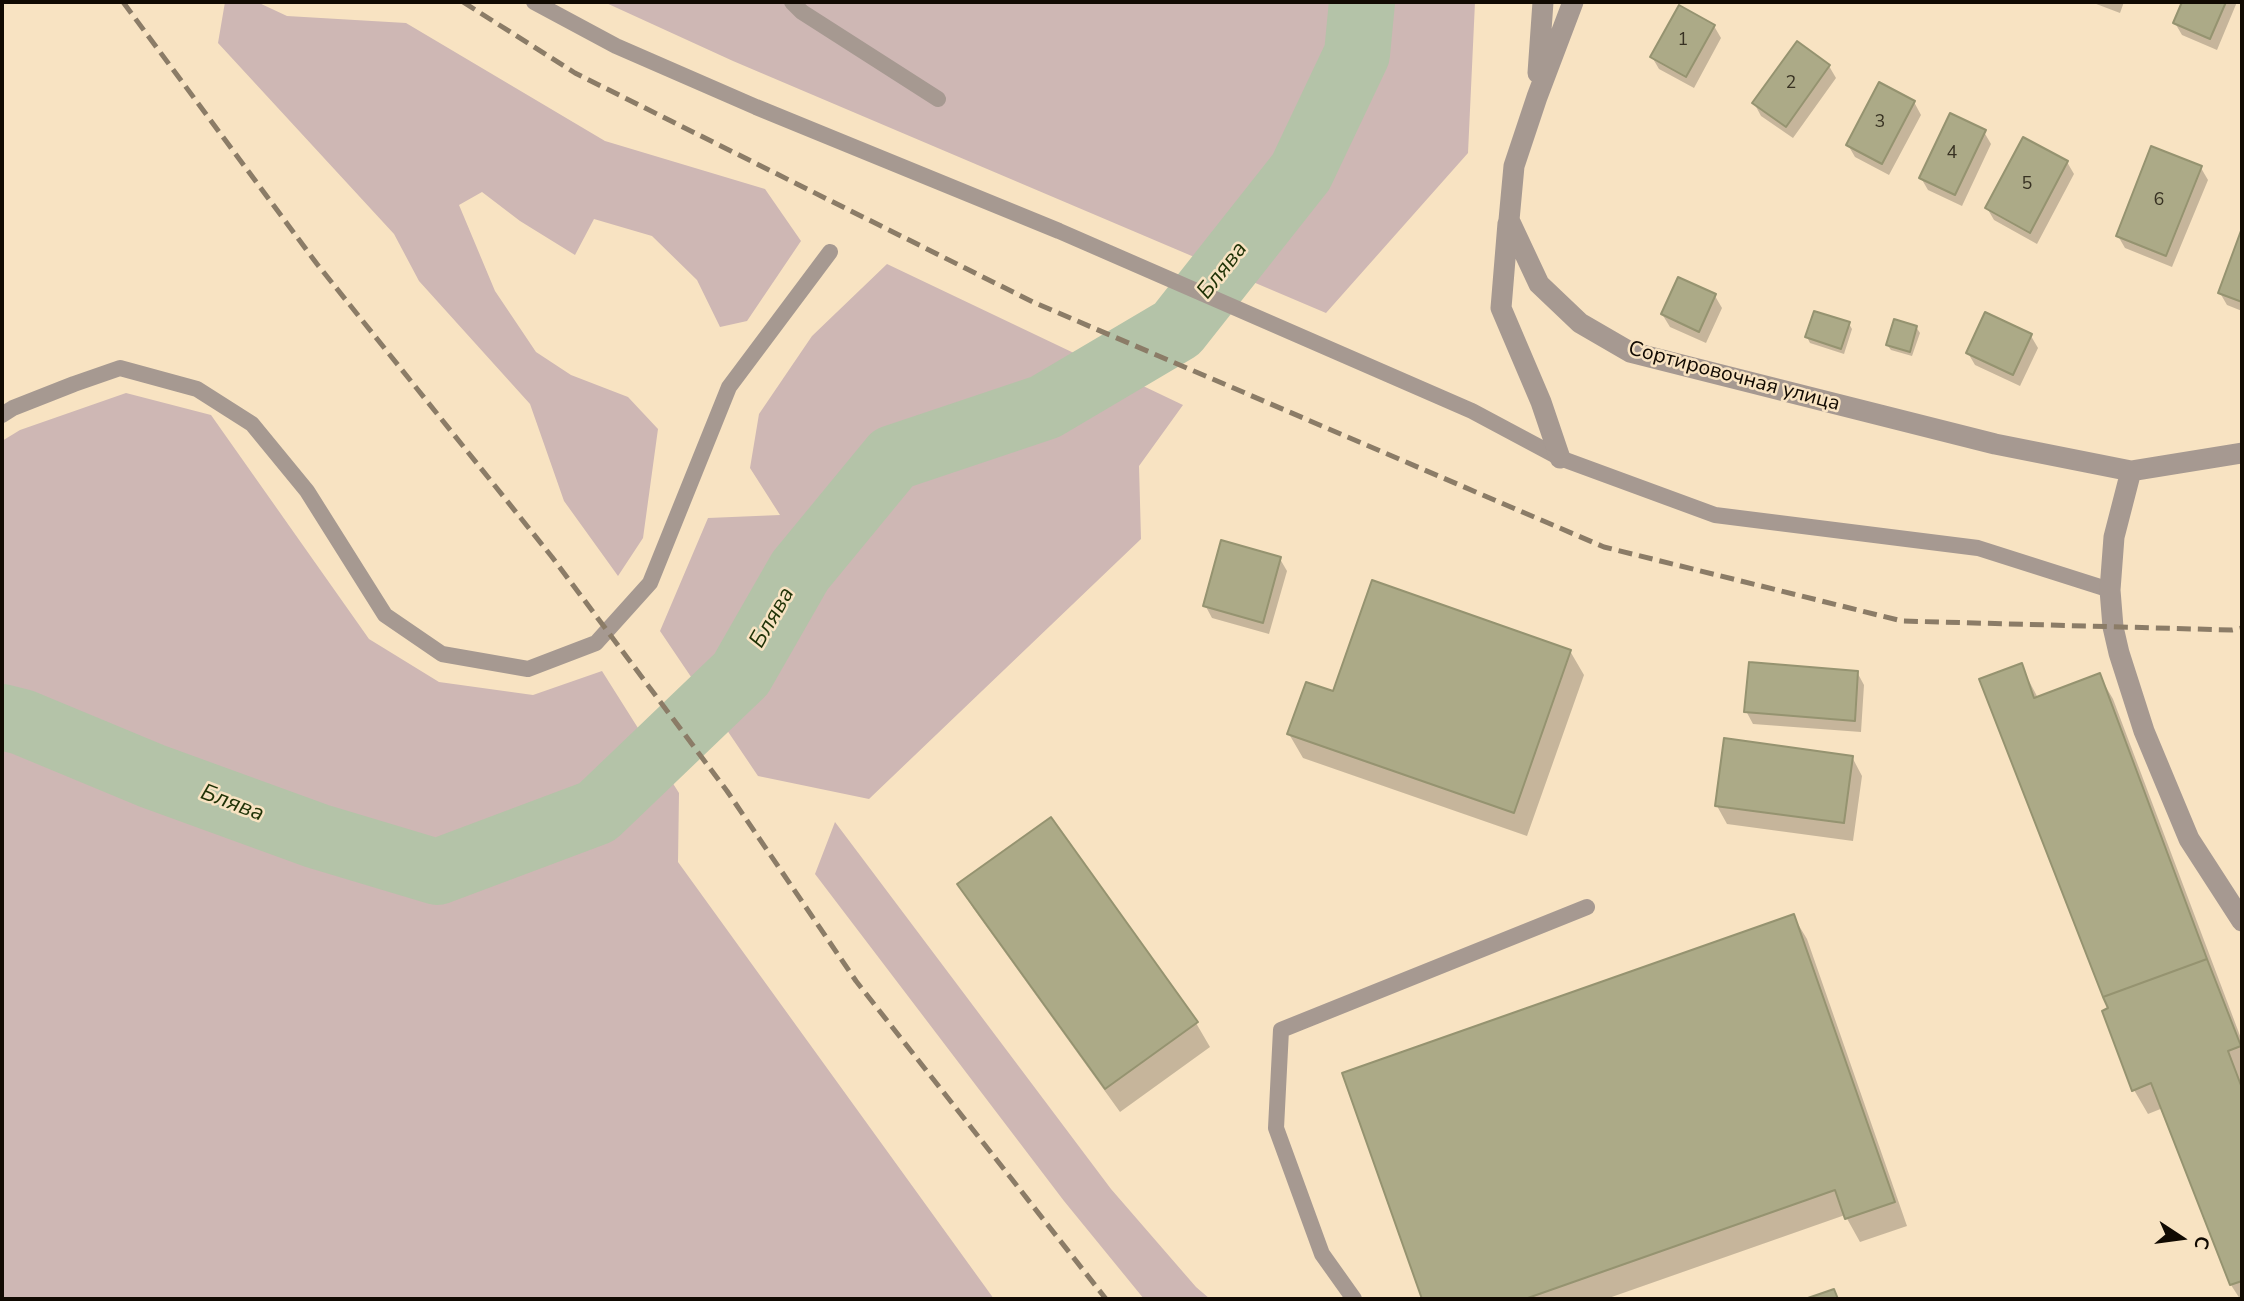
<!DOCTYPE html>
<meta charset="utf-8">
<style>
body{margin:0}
#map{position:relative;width:2244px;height:1301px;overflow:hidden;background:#f8e3c2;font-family:"Nunito Sans",sans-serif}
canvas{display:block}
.frame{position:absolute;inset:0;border:4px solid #110a02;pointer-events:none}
.north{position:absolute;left:2146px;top:1203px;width:70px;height:70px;-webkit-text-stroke:5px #f8e3c2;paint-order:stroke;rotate:103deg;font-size:19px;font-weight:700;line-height:28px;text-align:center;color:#110a02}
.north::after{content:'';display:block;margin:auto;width:24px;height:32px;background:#110a02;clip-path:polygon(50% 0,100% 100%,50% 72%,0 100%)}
</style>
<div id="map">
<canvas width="2244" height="1301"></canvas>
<div class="frame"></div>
<div class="north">С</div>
</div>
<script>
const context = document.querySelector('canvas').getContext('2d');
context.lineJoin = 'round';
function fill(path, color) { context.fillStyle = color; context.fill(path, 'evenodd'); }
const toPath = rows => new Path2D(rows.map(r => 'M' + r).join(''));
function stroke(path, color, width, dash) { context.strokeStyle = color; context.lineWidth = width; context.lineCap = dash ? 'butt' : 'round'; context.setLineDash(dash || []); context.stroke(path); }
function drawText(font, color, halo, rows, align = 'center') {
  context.font = font + ' "Nunito Sans",sans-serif'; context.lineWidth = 5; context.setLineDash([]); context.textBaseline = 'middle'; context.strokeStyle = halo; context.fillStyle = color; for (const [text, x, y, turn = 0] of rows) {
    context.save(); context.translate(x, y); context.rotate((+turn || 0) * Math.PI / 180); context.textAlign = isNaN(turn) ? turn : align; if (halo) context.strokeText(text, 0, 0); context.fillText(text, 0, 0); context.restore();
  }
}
fill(toPath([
 [225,2,257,2,287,16,406,23,605,141,765,189,801,241,747,321,720,327,697,280,652,236,594,219,575,255,520,221,482,192,459,205,495,291,536,352,571,375,628,397,658,429,643,538,618,576,564,501,530,404,419,281,394,234,218,43],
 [604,2,1475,2,1468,153,1326,313,733,61],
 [887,264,1183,405,1139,466,1141,539,869,799,758,776,660,631,708,518,780,515,750,468,759,414,812,336],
 [126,393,211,415,369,639,439,682,533,695,602,671,679,793,678,862,994,1299,2,1299,2,441,20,430],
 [835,822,1111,1189,1196,1287,1210,1299,1144,1299,1064,1201,815,874]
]), '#ceb7b4');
fill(toPath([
 [2091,2,2124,2,2120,13],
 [2184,2,2237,2,2217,50,2182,35,2175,23],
 [1714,26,1721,38,1694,88,1659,69,1652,57],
 [1829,66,1836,78,1793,138,1761,116,1754,103],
 [1914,102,1921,115,1889,175,1855,157,1848,145],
 [1984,132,1991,144,1962,206,1928,190,1921,178],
 [2067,162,2074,174,2037,244,1994,220,1987,208],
 [2201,168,2208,180,2172,267,2125,248,2118,236],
 [2242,232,2242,311,2227,305,2220,293],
 [1715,296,1722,308,1706,343,1670,327,1662,314],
 [1849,324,1852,329,1844,354,1810,343,1807,337],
 [1916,327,1920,333,1912,356,1891,350,1887,345],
 [2031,336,2038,348,2020,386,1975,365,1968,353],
 [1280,559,1287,571,1269,634,1212,618,1205,605],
 [1570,651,1584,675,1527,836,1303,758,1289,734,1334,693],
 [2021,666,2038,698,2099,675,2113,699,2242,1041,2242,1075,2240,1075,2242,1081,2242,1299,2240,1299,2231,1285,2163,1108,2148,1114,2134,1090,2110,1009],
 [1857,672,1864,685,1861,732,1753,724,1746,711],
 [1852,757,1862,776,1853,841,1727,824,1717,806],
 [960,885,1196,1023,1210,1047,1120,1112,973,908],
 [1793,916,1807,939,1907,1226,1860,1242,1845,1215,1606,1299,1424,1299,1345,1074]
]), '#0003');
stroke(toPath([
 [2,717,22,722,152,776,317,836,437,872,597,812,741,674,800,571,893,458,1045,407,1177,329,1301,172,1357,54,1362,2]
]), '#b4c3a8', 66);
const building = toPath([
 [2182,2,2226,2,2210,39,2173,23,2182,2],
 [1679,5,1715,25,1686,77,1650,57,1679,5],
 [1797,41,1830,65,1786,127,1752,103,1797,41],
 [1879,82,1915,101,1882,164,1846,145,1879,82],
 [1950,113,1986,130,1955,195,1919,178,1950,113],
 [2023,137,2068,161,2030,233,1985,208,2023,137],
 [2151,146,2202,166,2166,256,2116,236,2151,146],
 [2242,228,2242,302,2218,293,2242,228],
 [1678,277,1716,294,1699,332,1661,314,1678,277],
 [1814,311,1850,322,1841,349,1805,337,1814,311],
 [1985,312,2032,334,2013,375,1966,353,1985,312],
 [1894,319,1917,326,1910,352,1886,345,1894,319],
 [1221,540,1281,557,1263,623,1203,606,1221,540],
 [1372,580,1571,650,1514,813,1287,734,1306,682,1333,691,1372,580],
 [1749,662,1858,671,1855,721,1744,712,1749,662],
 [2022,663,2034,698,2100,673,2207,959,2103,997,1979,679,2022,663],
 [1724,738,1853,756,1844,823,1715,806,1724,738],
 [1051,817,1198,1022,1105,1089,957,884,1051,817],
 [1794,914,1895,1202,1845,1219,1835,1190,1525,1299,1422,1299,1342,1073,1794,914],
 [2207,959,2241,1046,2228,1051,2242,1088,2242,1281,2230,1285,2151,1083,2132,1091,2102,1011,2108,1008,2103,997,2207,959],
 [1834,1289,1838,1299,1805,1299,1834,1289]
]);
fill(building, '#acaa87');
stroke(building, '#959370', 2);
stroke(toPath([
 [534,2,616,46,756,107,1059,231,1472,411,1560,458,1715,515,1978,548,2110,590],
 [792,2,802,12,938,99],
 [2,415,13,408,74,384,120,368,197,389,252,424,307,491,385,615,442,654,528,669,596,643,650,583,729,387,830,252],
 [1354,1299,1322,1254,1276,1128,1281,1030,1587,907]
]), '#a69991', 16);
stroke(toPath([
 [1573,2,1537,97,1514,166,1509,220,1539,284,1580,323,1630,352,1995,444,2131,471,2242,453],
 [1538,73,1543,2],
 [1508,223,1501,308,1541,402,1560,458],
 [2131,471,2114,537,2110,590,2113,627,2119,653,2144,731,2189,839,2242,921]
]), '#a69991', 21);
stroke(toPath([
 [123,2,317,264,552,557,727,791,856,981,1106,1299],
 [463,2,575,73,1033,302,1604,547,1902,621,2232,630,2242,628]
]), '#8b7c67', 5, [14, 7]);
drawText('18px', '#383223', null, [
 ["1",1683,41],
 ["2",1791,84],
 ["3",1880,123],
 ["4",1952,154],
 ["5",2027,185],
 ["6",2159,201]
]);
drawText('21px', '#110a02', '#f8e3c2', [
 ["Сортировочная улица",1734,377,15]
]);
drawText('italic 23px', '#1e3105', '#f8e3c2', [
 ["Блява",1223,271,-52],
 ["Блява",773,618,-60],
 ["Блява",232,804,21]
]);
</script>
